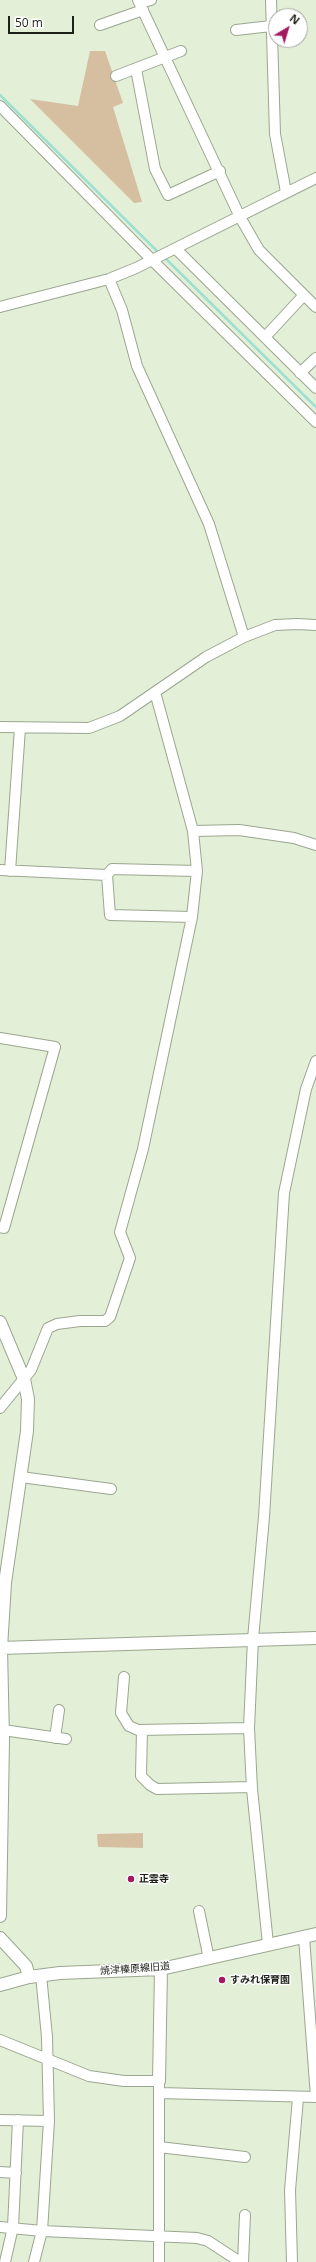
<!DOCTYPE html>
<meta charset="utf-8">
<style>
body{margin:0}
#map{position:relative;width:316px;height:2262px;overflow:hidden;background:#e4efd7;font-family:"Open Sans",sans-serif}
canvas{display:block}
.north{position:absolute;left:268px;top:8px;width:40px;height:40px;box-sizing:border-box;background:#fff;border:1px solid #a5a6a3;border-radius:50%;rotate:38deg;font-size:11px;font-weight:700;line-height:16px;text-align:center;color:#1d2118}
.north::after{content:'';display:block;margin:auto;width:14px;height:18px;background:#a31860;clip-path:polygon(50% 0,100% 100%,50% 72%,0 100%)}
.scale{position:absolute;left:8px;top:16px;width:66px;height:18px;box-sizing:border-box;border:2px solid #1d2118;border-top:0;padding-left:5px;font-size:12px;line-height:14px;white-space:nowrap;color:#1d2118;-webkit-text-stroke:3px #fff;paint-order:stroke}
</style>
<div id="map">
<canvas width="316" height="2262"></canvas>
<div class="north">N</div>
<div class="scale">50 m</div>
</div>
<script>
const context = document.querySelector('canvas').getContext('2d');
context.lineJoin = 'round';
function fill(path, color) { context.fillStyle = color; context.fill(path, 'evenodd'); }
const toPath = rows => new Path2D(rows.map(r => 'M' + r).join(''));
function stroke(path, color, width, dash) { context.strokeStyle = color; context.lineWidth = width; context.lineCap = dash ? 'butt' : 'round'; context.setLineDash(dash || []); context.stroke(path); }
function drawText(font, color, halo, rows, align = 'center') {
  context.font = font + ' "Open Sans","Noto Sans JP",sans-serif'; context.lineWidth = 3; context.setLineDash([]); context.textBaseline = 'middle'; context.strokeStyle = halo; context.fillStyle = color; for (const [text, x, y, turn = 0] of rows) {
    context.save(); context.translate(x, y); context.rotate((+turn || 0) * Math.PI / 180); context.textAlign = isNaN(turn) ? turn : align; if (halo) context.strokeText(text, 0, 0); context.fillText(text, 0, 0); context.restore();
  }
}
fill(toPath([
 [90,51,105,51,123,103,113,107,142,202,134,203,30,99,78,106],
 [143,1833,143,1848,98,1847,97,1834]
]), '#d5bfa0');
stroke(toPath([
 [0,95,160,254],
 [164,257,316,407]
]), '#9be0d3', 2.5);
const minor = toPath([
 [138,0,240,217,259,250,316,307],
 [271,0,275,134,286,192],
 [140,3,151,0],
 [100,25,143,10],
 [236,30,271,26],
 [136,69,155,169,168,195,220,171],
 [116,76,181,51],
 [0,106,152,260,316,422],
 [176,249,316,388],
 [109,279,122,310,137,366,209,524,244,637],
 [0,307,109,279,136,268,316,178],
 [265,337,304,295],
 [300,373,316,358],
 [0,727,89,728,120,716,206,657,244,637,275,625,298,624,316,625],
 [193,831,239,830,294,838,316,845],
 [0,870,107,875,112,869,197,871],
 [10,871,20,728],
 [107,875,110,915,192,917],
 [0,1038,55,1047,4,1228,0,1227],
 [0,1408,31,1370,48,1328,57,1324,80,1321,105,1321,110,1317,130,1258,120,1232,143,1149,192,917,197,871,193,831,155,692],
 [21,1477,111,1489],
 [124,1677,121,1713,129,1726,138,1730,249,1728],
 [3,1730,66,1739],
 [142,1730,141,1776,150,1785,157,1789,252,1787],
 [55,1738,59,1710],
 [199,1911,209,1959],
 [304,1937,316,2097],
 [268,1944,252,1789,249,1728,253,1639,264,1517,284,1193,306,1089,316,1061],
 [0,2040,89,2076,124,2081,159,2081,159,2262],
 [159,2093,316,2097],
 [0,2120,49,2121],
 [159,2147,245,2157],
 [0,2172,16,2173],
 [0,2227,42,2231,197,2238,208,2241,240,2262],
 [5,2262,13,2227,18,2120],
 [34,2262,42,2231,49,2121,47,2037,41,1975],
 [243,2262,245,2215],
 [292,2262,290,2190,298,2098]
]);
const tertiary = toPath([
 [0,1322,24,1379,28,1399,27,1431,5,1583,1,1648,3,1740,0,1916],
 [0,1648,316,1638],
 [0,1938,26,1966,29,1977],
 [0,1985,29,1977,60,1973,161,1969,316,1934],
 [159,2081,161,1969]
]);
stroke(minor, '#9ba690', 12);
stroke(tertiary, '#9ba690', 14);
stroke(minor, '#fff', 10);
stroke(tertiary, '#fff', 12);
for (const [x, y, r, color] of [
 [131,1879,4,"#a31860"],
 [222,1980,4,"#a31860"]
]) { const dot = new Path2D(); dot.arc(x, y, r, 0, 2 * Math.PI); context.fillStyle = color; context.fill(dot); stroke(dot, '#fff', 1.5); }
drawText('bold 10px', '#1d2118', '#fff', [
 ["正雲寺",139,1879],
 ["すみれ保育園",230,1980]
], 'left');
drawText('10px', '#1d2118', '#fff', [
 ["焼津榛原線旧道",135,1969,-4]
]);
</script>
